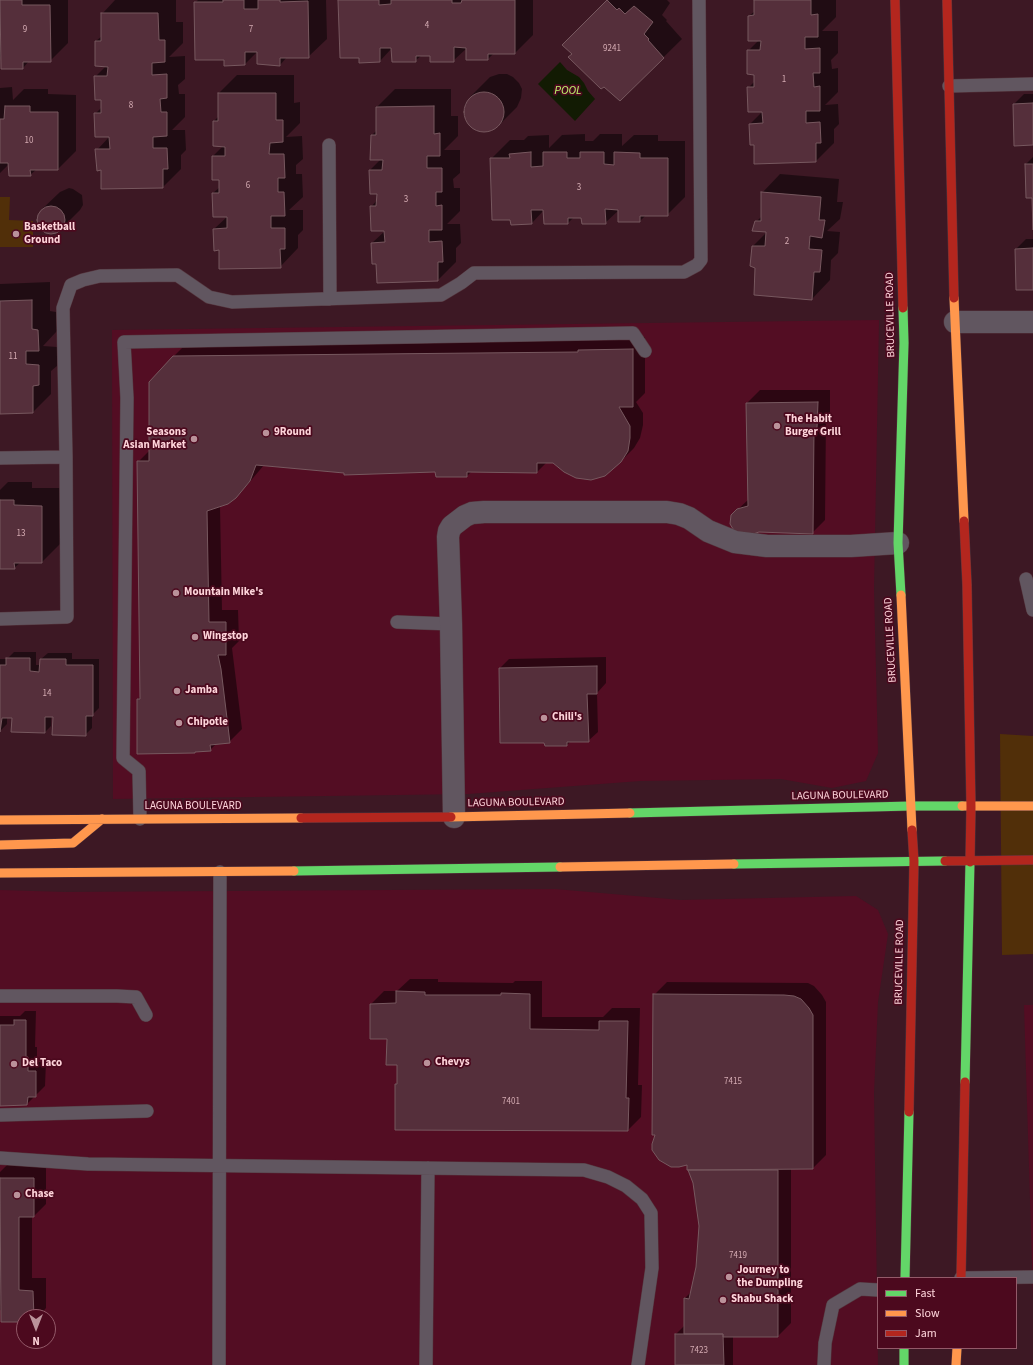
<!DOCTYPE html>
<style>
body{margin:0}
#map{position:relative;width:1033px;height:1365px;overflow:hidden;background:#3d1824;font-family:"Source Sans 3",sans-serif}
canvas{display:block}
.legend{position:absolute;left:877px;top:1277px;width:140px;height:72px;box-sizing:border-box;background:#4c091e;border:1px solid #935a69;margin:0;padding:5px 7px;list-style:none;font-size:12px;color:#fed4da}
.legend li{display:flex;align-items:center;gap:8px;height:20px}
.legend b{width:20px;border:1px solid #935a69}
.north{position:absolute;left:16px;top:1309px;width:40px;height:40px;box-sizing:border-box;background:#4c091e;border:1px solid #935a69;border-radius:50%;rotate:180deg;font-size:11px;font-weight:700;line-height:16px;text-align:center;color:#fed4da}
.north::after{content:'';display:block;margin:auto;width:14px;height:18px;background:#ba929a;clip-path:polygon(50% 0,100% 100%,50% 72%,0 100%)}
</style>
<div id="map">
<canvas width="1033" height="1365"></canvas>
<ul class="legend">
<li><b style="height:5px;background:#63d668"></b>Fast</li>
<li><b style="height:5px;background:#ff974d"></b>Slow</li>
<li><b style="height:5px;background:#b3261e"></b>Jam</li>
</ul>
<div class="north">N</div>
</div>
<script>
const context = document.querySelector('canvas').getContext('2d');
context.lineJoin = 'round';
function fill(path, color) { context.fillStyle = color; context.fill(path, 'evenodd'); }
const toPath = rows => new Path2D(rows.map(r => 'M' + r).join(''));
function stroke(path, color, width, dash) { context.strokeStyle = color; context.lineWidth = width; context.lineCap = dash ? 'butt' : 'round'; context.setLineDash(dash || []); context.stroke(path); }
function drawText(font, color, halo, rows, align = 'center') {
  context.font = font + ' "Source Sans 3",sans-serif'; context.lineWidth = 3.5; context.setLineDash([]); context.textBaseline = 'middle'; context.strokeStyle = halo; context.fillStyle = color; for (const [text, x, y, turn = 0] of rows) {
    context.save(); context.translate(x, y); context.rotate((+turn || 0) * Math.PI / 180); context.textAlign = isNaN(turn) ? turn : align; if (halo) context.strokeText(text, 0, 0); context.fillText(text, 0, 0); context.restore();
  }
}
fill(toPath([
 [879,320,874,589,878,753,866,781,832,788,781,779,640,781,468,794,113,799,112,330],
 [555,889,681,900,856,896,878,910,888,934,878,1002,874,1093,878,1365,0,1365,0,890,65,892],
 [24,1317,48,1317,48,1341,24,1341],
 [1024,1005,1033,1005,1033,1297]
]), '#530d23');
fill(toPath([
 [0,197,10,197,9,220,33,221,33,247,0,247],
 [1000,734,1033,736,1033,954,1002,955]
]), '#512f09');
fill(toPath([
 [560,62,567,70,579,77,584,83,588,91,595,99,575,121,538,84]
]), '#121b03');
fill(toPath([
 [0,0,68,0,68,43,50,61,29,61,23,68,1,56,0,58],
 [115,0,176,0,176,22,183,22,183,43,169,57,185,56,185,79,178,85,179,94,185,94,185,117,172,130,185,130,186,150,181,155,181,169,163,187,102,169,97,150,110,136,95,114,102,107,102,99,95,77,106,66,96,41,102,36,102,14],
 [198,0,326,0,327,39,308,57,287,57,280,65,258,51,245,64,225,59,195,3],
 [340,0,533,0,533,35,515,53,494,53,488,59,467,48,453,61,431,55,422,55,415,61,392,48,380,61,360,57],
 [609,0,667,0,670,3,662,15,667,20,666,21,682,39,620,100,564,45],
 [755,0,836,0,836,17,822,31,838,31,838,53,831,60,832,69,838,68,838,92,825,105,838,104,839,124,834,129,834,143,816,161,755,144,750,124,763,111,748,88,755,81,755,74,748,51,759,40,749,16,755,11],
 [499,74,507,74,513,77,519,83,522,89,521,98,517,107,498,126,492,129,485,131,476,129,469,124,464,115,465,104,472,95,490,77],
 [237,75,294,75,294,103,300,102,300,123,286,137,302,136,303,159,296,165,296,174,302,174,303,197,289,210,303,210,303,230,298,235,298,248,280,267,219,249,214,229,228,216,213,193,220,187,220,179,213,156,223,146,214,121,219,116,219,93],
 [12,87,13,100,24,89,48,89,48,94,76,95,76,151,58,169,37,169,30,175,9,164,0,173,0,88],
 [395,89,451,89,451,116,458,116,458,136,444,150,460,150,460,173,453,179,454,188,460,188,460,211,447,224,460,224,461,243,456,248,456,262,438,280,377,263,372,243,386,230,371,207,377,200,378,193,371,193,370,170,381,159,372,135,377,130,377,107],
 [1024,94,1033,94,1033,144,1014,104],
 [585,134,585,141,593,141,600,134,622,134,622,146,634,135,658,135,658,141,685,141,685,197,667,215,646,215,640,221,619,210,605,223,582,217,574,217,568,223,544,210,532,223,492,158,510,140,524,140,528,136,549,135,549,148,562,135],
 [1033,157,1033,205,1033,197,1026,164],
 [780,174,839,179,837,202,843,202,840,219,827,231,840,232,838,253,831,260,830,280,812,299,756,267,752,247,768,231,756,222,762,216,762,193],
 [69,188,73,189,82,195,83,205,80,210,58,232,47,233,41,230,38,226,38,219,41,210,60,192],
 [1026,239,1033,239,1033,289,1016,249],
 [50,282,50,311,56,312,57,331,43,346,57,347,57,366,51,371,51,394,33,412,0,413,0,284],
 [645,337,645,393,636,402,643,413,643,425,640,438,634,448,621,461,547,462,537,472,472,471,467,476,436,471,345,472,264,465,248,484,235,497,220,506,222,610,238,610,239,641,232,648,242,729,229,742,217,743,210,750,138,699,141,696,138,462,150,450,174,356,187,343],
 [760,390,830,390,830,414,826,418,825,520,812,533,731,524,730,520,735,512,749,499,747,403],
 [8,482,32,482,32,488,60,488,60,544,42,562,21,562,14,568,0,568,0,490],
 [14,652,36,652,36,665,41,665,41,659,48,653,72,653,72,659,99,659,99,708,92,715,92,728,85,735,54,716,51,716,51,726,45,732,13,717,7,717,7,724,0,731,0,659,7,659],
 [606,657,606,683,597,693,598,732,588,741,571,741,567,745,500,668,509,659],
 [410,979,438,979,438,982,513,983,515,981,542,981,542,1017,603,1017,612,1008,640,1008,638,1085,642,1085,641,1117,628,1130,396,1129,396,1084,398,1082,398,1064,388,1038,371,1004,384,991,397,991],
 [667,982,808,983,814,986,822,995,826,1002,826,1155,813,1168,791,1168,791,1323,778,1336,733,1336,733,1365,676,1365,676,1334,685,1325,685,1298,692,1291,697,1267,700,1226,694,1183,688,1164,653,1149,653,1140,656,1134,654,995],
 [25,1011,36,1011,35,1047,37,1047,37,1062,46,1062,45,1086,27,1104,0,1105,0,1016,20,1016],
 [7,1165,46,1165,46,1204,34,1216,32,1216,32,1278,46,1278,46,1308,38,1317,24,1317,24,1321,0,1310,0,1172]
]), '#0007');
const building = toPath([
 [0,0,22,0,22,5,50,5,51,62,23,62,23,69,1,69,0,0],
 [223,0,244,0,244,9,258,9,258,0,280,0,280,2,308,1,309,58,280,58,280,66,257,64,257,52,245,52,245,65,224,66,224,60,195,60,194,2,223,2,223,0],
 [338,0,379,0,379,5,391,4,391,0,452,0,452,3,461,3,462,0,515,0,515,54,488,54,488,60,466,60,466,48,454,47,454,62,430,62,430,56,416,56,416,62,392,62,391,48,380,48,380,62,359,63,359,58,340,58,338,0],
 [607,0,617,10,619,8,625,14,634,6,653,22,644,34,649,39,648,40,664,58,620,101,604,87,601,89,568,57,572,54,562,45,607,0],
 [754,0,811,0,811,15,818,14,818,37,805,37,805,49,820,48,820,73,813,73,814,87,820,86,820,111,806,111,806,123,820,122,821,143,816,143,816,162,754,164,754,145,750,145,749,124,763,123,762,112,748,112,747,87,754,87,754,75,747,74,747,50,760,50,761,41,748,41,748,16,754,15,754,0],
 [101,13,158,13,159,40,165,40,165,62,152,63,152,75,167,74,167,98,160,99,161,112,167,112,167,136,153,137,153,148,167,148,168,169,163,169,163,188,101,189,101,170,97,171,95,149,110,149,109,137,95,137,94,113,101,113,101,100,95,100,94,76,107,76,108,67,95,66,95,41,101,41,101,13],
 '464 112a20 20 0 1 1 40 0a20 20 0 1 1-40 0Z',
 [218,93,276,93,276,120,283,120,283,142,270,143,269,154,284,154,285,178,278,178,278,192,284,192,285,216,271,216,271,228,285,228,285,249,280,249,281,268,219,269,219,250,214,251,213,229,227,228,227,217,213,217,212,193,219,193,219,180,212,180,212,156,225,156,225,147,213,146,213,121,218,121,218,93],
 [1033,103,1033,145,1014,146,1013,104,1033,103],
 [5,106,30,106,30,112,58,112,58,170,30,170,31,176,9,176,8,163,0,163,0,119,4,119,5,106],
 [434,106,434,134,440,133,440,156,427,156,427,168,442,168,442,192,436,192,436,206,442,205,442,230,429,230,429,242,442,241,443,262,438,262,438,281,377,283,376,264,372,264,371,243,385,242,384,231,371,231,370,206,376,206,377,194,370,194,369,170,382,170,383,160,370,160,371,135,376,135,376,107,434,106],
 [531,152,531,167,543,166,543,152,567,152,567,158,580,158,580,152,604,152,604,164,614,165,614,152,640,153,640,158,668,158,668,216,640,216,640,222,618,222,618,210,605,209,606,224,582,224,581,218,568,218,568,224,544,224,543,210,531,210,532,224,511,225,510,220,492,220,490,158,510,158,509,154,531,152],
 [1025,164,1033,164,1033,230,1032,198,1026,198,1025,164],
 [761,192,821,197,819,220,825,220,822,238,810,236,809,249,822,250,820,272,814,272,812,300,754,295,755,268,750,266,752,246,765,246,766,232,752,231,755,221,761,221,761,192],
 '37 220a14 14 0 1 1 28 0a14 14 0 1 1-28 0Z',
 [1033,248,1033,290,1016,290,1015,249,1033,248],
 [32,300,32,329,38,330,39,351,26,351,26,364,39,365,39,385,33,386,33,413,0,414,0,301,32,300],
 [633,349,633,407,619,407,630,426,630,438,628,451,621,462,605,476,591,480,576,478,564,472,553,463,537,463,537,473,467,472,467,477,436,477,435,472,344,475,344,473,256,465,250,481,236,498,228,504,207,511,209,622,226,622,226,655,218,655,221,669,230,743,210,745,211,751,195,752,195,753,137,754,137,699,140,699,137,461,149,461,149,382,173,356,578,352,578,350,633,349],
 [818,402,817,428,814,428,813,534,759,532,750,535,735,532,730,524,731,515,737,509,748,506,746,403,818,402],
 [0,500,14,500,14,505,42,506,42,563,14,563,15,569,0,569,0,500],
 [6,658,30,658,30,671,39,672,40,659,66,659,66,665,93,665,93,716,86,716,86,736,52,735,53,717,45,717,45,733,11,732,12,718,2,718,0,732,0,665,6,665,6,658],
 [597,666,597,694,587,694,589,742,567,742,567,746,545,746,544,743,500,743,499,668,597,666],
 [396,991,425,992,425,995,501,995,501,993,530,994,530,1029,599,1030,599,1021,628,1021,626,1098,629,1098,628,1131,395,1130,395,1084,397,1084,397,1065,386,1065,387,1039,370,1039,370,1004,396,1003,396,991],
 [653,994,784,995,794,996,801,999,809,1008,813,1015,813,1169,687,1170,687,1165,679,1167,671,1167,659,1160,652,1150,652,1144,655,1135,652,1135,653,994],
 [14,1020,26,1020,26,1057,28,1057,28,1071,36,1071,36,1097,28,1097,27,1105,0,1106,0,1025,14,1025,14,1020],
 [688,1170,778,1170,778,1337,723,1337,723,1334,684,1334,684,1298,689,1299,696,1267,699,1226,693,1183,688,1170],
 [0,1178,34,1178,34,1217,19,1217,19,1290,33,1291,34,1317,24,1317,24,1322,1,1322,0,1178],
 [675,1334,723,1334,724,1365,675,1365,675,1334]
]);
fill(building, '#552f3b');
stroke(building, '#77585f', 1);
const lane = toPath([
 [949,86,1033,84],
 [329,145,330,299],
 [0,458,66,457],
 [1026,579,1033,610],
 [0,619,67,617,66,457,63,308,71,285,83,280,100,276,177,275,209,297,232,302,441,295,461,283,474,273,684,272,697,265,701,260,699,0],
 [397,622,451,624],
 [140,819,139,771,123,758,127,398,124,342,633,333,645,351],
 [0,996,117,996,136,997,146,1015],
 [0,1115,147,1111],
 [0,1158,88,1164,584,1170,608,1177,626,1186,642,1199,651,1213,652,1268,638,1365],
 [961,1278,1033,1277],
 [219,1365,220,872],
 [426,1365,428,1168],
 [824,1365,825,1343,833,1305,860,1289,878,1290]
]);
const street = toPath([
 [955,322,1033,322],
 [454,817,451,624,448,537,449,531,452,526,465,516,472,513,484,512,667,512,679,514,689,518,708,531,735,542,767,546,851,546,898,543]
]);
const fast = toPath([
 [901,595,898,543,904,343,903,308],
 [630,813,911,806,962,806],
 [734,864,945,861],
 [294,871,560,867],
 [965,1082,970,862],
 [905,1278,909,1112],
 [904,1348,904,1365]
]);
const slow = toPath([
 [954,298,964,521],
 [901,595,912,830],
 [962,806,1033,806],
 [451,817,630,813],
 [0,820,301,818],
 [0,845,73,843,102,819],
 [560,867,734,864],
 [0,873,294,871],
 [956,1365,957,1348]
]);
const jam = toPath([
 [895,0,903,308],
 [947,0,954,298],
 [964,521,967,585,971,807,970,862],
 [301,818,451,817],
 [945,861,1033,860],
 [909,1112,914,861,912,830],
 [961,1278,965,1082]
]);
stroke(lane, '#55363e', 14);
stroke(street, '#55363e', 23);
stroke(fast, '#55363e', 10);
stroke(slow, '#55363e', 10);
stroke(jam, '#55363e', 10);
stroke(lane, '#615660', 13);
stroke(street, '#615660', 22);
stroke(fast, '#63d668', 9);
stroke(slow, '#ff974d', 9);
stroke(jam, '#b3261e', 9);
for (const [x, y, r, color] of [
 [16,234,4,"#ba929a"],
 [777,426,4,"#ba929a"],
 [266,433,4,"#ba929a"],
 [194,439,4,"#ba929a"],
 [176,593,4,"#ba929a"],
 [195,637,4,"#ba929a"],
 [177,691,4,"#ba929a"],
 [544,718,4,"#ba929a"],
 [179,723,4,"#ba929a"],
 [427,1063,4,"#ba929a"],
 [14,1064,4,"#ba929a"],
 [17,1195,4,"#ba929a"],
 [729,1277,4,"#ba929a"],
 [723,1300,4,"#ba929a"]
]) { const dot = new Path2D(); dot.arc(x, y, r, 0, 2 * Math.PI); context.fillStyle = color; context.fill(dot); stroke(dot, '#4c091e', 1.5); }
drawText('9px', '#d4abb2', null, [
 ["4",427,26],
 ["9",25,30],
 ["7",251,30],
 ["9241",612,49],
 ["1",784,80],
 ["8",131,106],
 ["10",29,141],
 ["6",248,186],
 ["3",579,188],
 ["3",406,200],
 ["2",787,242],
 ["11",13,357],
 ["13",21,534],
 ["14",47,694],
 ["7415",733,1082],
 ["7401",511,1102],
 ["7419",738,1256],
 ["7423",699,1351]
]);
drawText('bold 11px', '#fed4da', '#4c091e', [
 ["Basketball",24,228],
 ["Ground",24,241],
 ["The Habit",785,420],
 ["Burger Grill",785,433],
 ["Seasons",186,433,"right"],
 ["Asian Market",186,446,"right"],
 ["9Round",274,433],
 ["Mountain Mike's",184,593],
 ["Wingstop",203,637],
 ["Jamba",185,691],
 ["Chili's",552,718],
 ["Chipotle",187,723],
 ["Chevys",435,1063],
 ["Del Taco",22,1064],
 ["Chase",25,1195],
 ["Journey to",737,1271],
 ["the Dumpling",737,1284],
 ["Shabu Shack",731,1300]
], 'left');
drawText('11px', '#fed4da', '#4c091e', [
 ["BRUCEVILLE ROAD",891,315,-91],
 ["BRUCEVILLE ROAD",891,640,-93],
 ["LAGUNA BOULEVARD",840,796,-1],
 ["LAGUNA BOULEVARD",516,803,-1],
 ["LAGUNA BOULEVARD",193,807],
 ["BRUCEVILLE ROAD",900,962,-89]
]);
drawText('italic 12px', '#bdf86d', '#4c091e', [
 ["POOL",568,91]
]);
</script>
